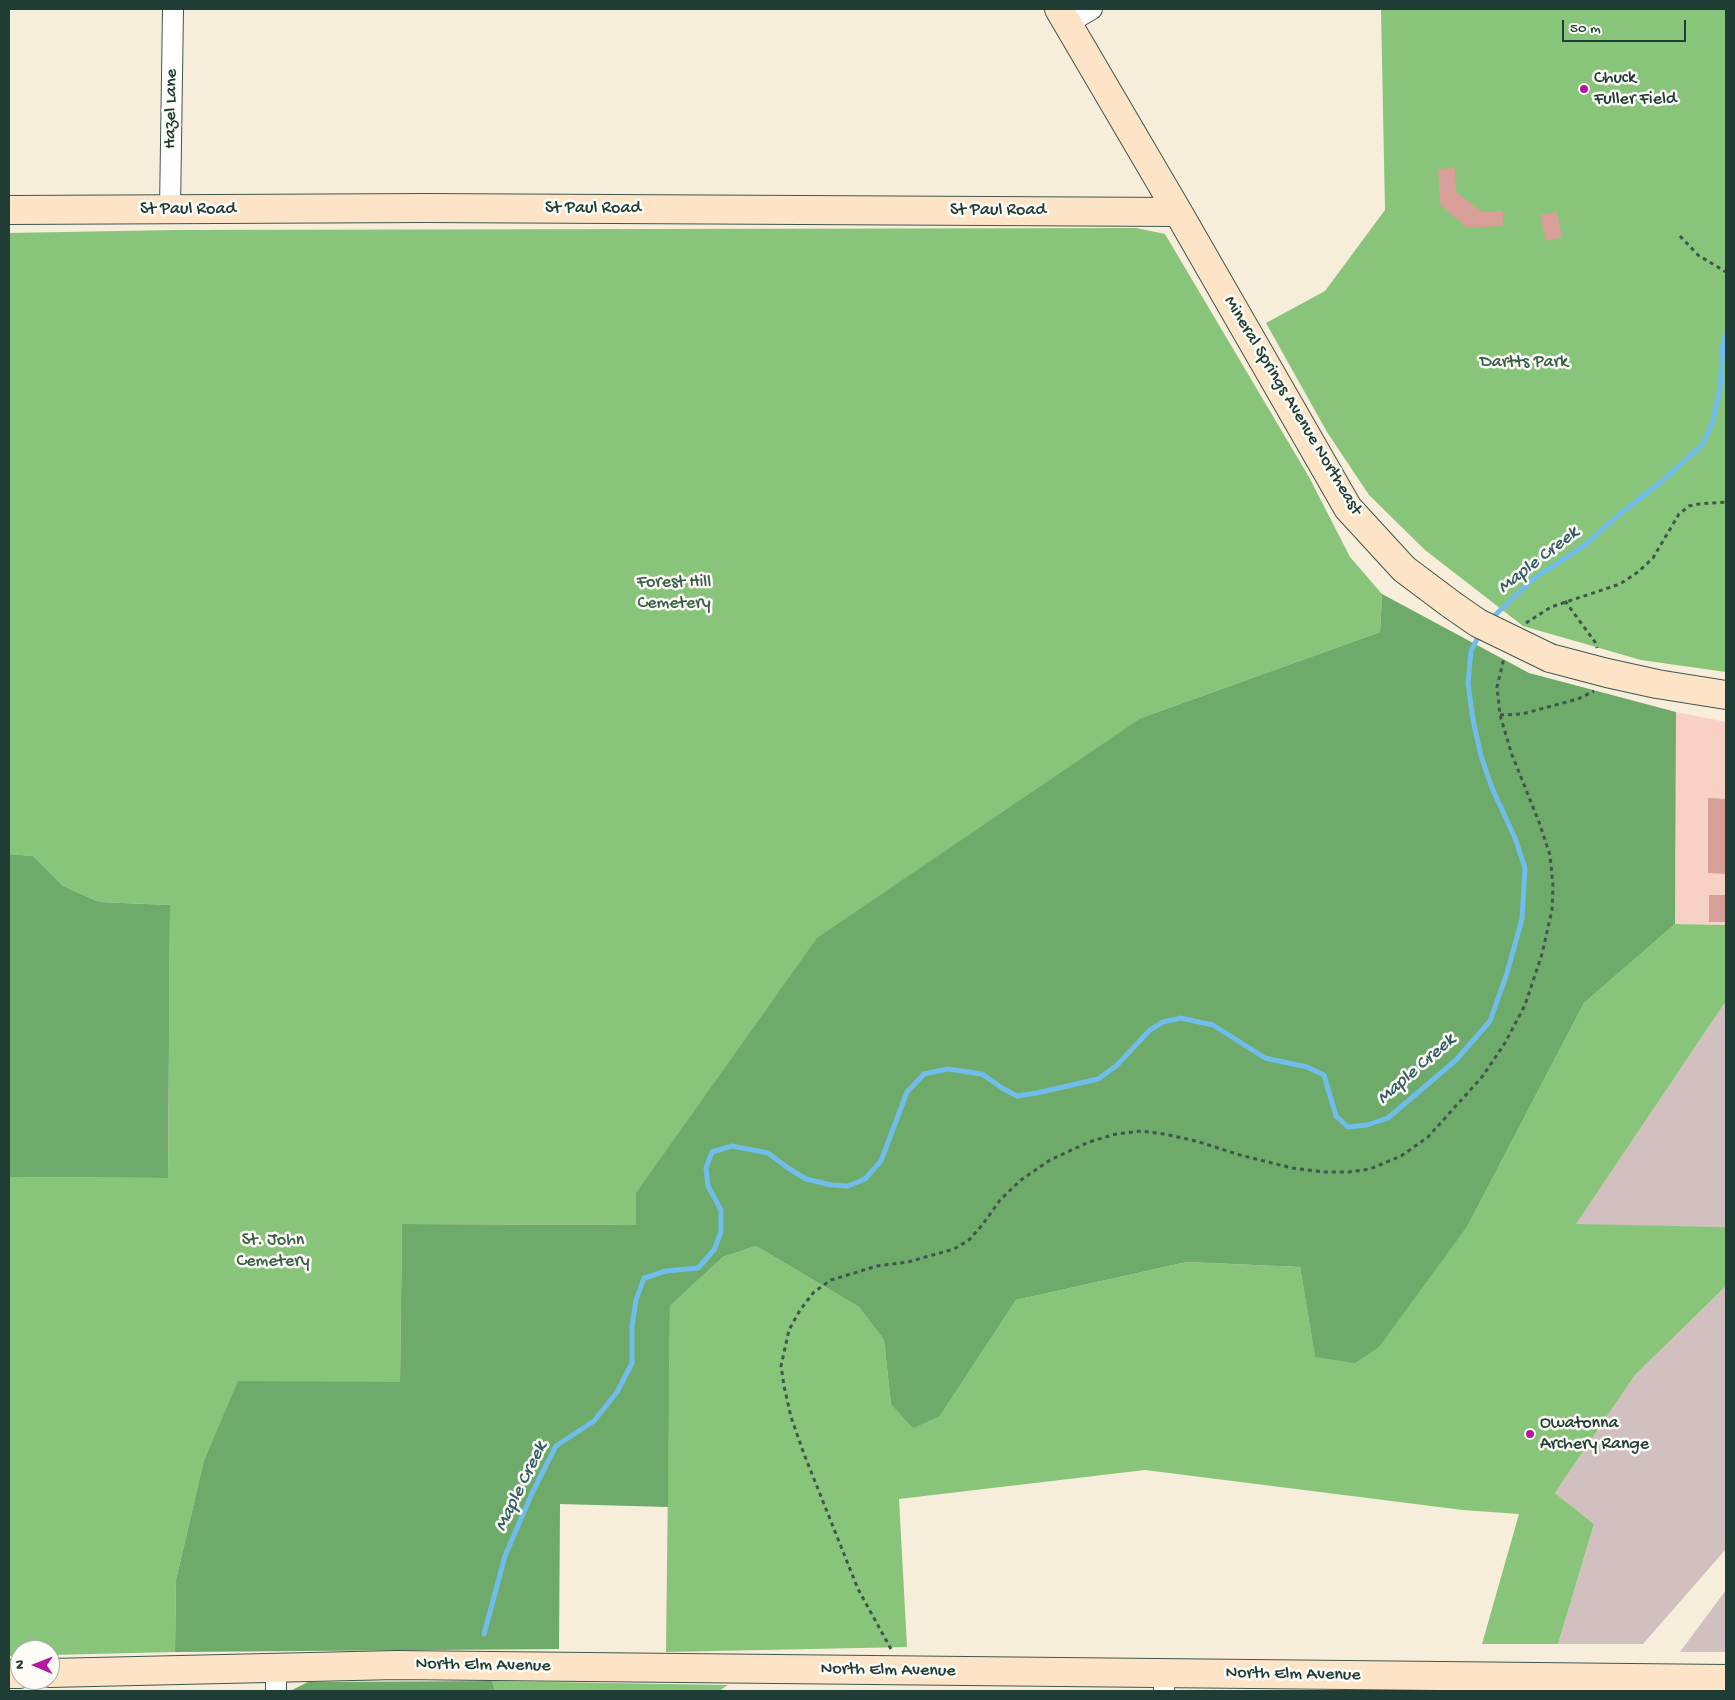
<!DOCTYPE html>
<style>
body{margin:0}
#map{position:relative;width:1735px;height:1700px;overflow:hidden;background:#f7eddb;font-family:"Gochi Hand",sans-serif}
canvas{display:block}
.frame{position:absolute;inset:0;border:10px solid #1f3d34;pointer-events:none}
.north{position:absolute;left:10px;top:1640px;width:50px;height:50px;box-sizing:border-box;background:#fdfcf7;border:1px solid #a4b0a9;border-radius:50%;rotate:271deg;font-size:14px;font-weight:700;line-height:20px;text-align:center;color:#1f3d34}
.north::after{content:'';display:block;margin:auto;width:18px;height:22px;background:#b5179e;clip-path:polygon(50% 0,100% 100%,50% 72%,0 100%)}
.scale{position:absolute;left:1562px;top:20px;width:124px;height:22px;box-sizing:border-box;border:2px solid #1f3d34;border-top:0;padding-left:6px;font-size:15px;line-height:18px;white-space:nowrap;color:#1f3d34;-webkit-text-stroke:4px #fdfcf7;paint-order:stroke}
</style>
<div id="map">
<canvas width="1735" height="1700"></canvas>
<div class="frame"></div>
<div class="north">N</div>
<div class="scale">50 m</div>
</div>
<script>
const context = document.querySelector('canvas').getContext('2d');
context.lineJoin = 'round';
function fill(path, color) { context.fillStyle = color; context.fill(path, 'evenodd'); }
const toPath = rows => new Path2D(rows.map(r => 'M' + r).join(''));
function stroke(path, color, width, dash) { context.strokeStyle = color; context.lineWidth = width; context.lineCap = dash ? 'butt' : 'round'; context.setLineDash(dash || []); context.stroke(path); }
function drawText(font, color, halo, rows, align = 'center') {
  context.font = font + ' "Gochi Hand",sans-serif'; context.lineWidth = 5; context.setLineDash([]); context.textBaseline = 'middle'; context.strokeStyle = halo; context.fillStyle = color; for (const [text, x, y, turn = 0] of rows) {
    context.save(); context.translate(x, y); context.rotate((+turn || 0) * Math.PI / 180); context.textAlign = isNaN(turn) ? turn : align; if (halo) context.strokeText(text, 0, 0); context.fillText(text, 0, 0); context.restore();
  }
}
fill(toPath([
 [1676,712,1726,722,1726,925,1675,924]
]), '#f7d1c6');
fill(toPath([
 [1724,1004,1726,1004,1726,1227,1575,1225],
 [1726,1286,1726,1549,1643,1644,1558,1644,1594,1524,1555,1493,1635,1375],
 [1726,1590,1726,1652,1680,1652]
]), '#d2bfbf');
fill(toPath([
 [1381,9,1726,9,1726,672,1641,660,1523,626,1425,550,1369,495,1327,432,1266,323,1325,291,1385,210],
 [1136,228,1165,234,1309,477,1350,557,1382,594,1380,632,1141,718,636,1225,402,1224,400,1383,238,1382,204,1460,176,1580,175,1652,50,1655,50,1650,20,1650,20,1656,9,1656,9,1177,168,1178,170,905,99,902,63,886,33,856,9,854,9,233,175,230],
 [1675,924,1726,925,1726,1004,1724,1004,1576,1224,1726,1227,1726,1286,1635,1375,1555,1493,1594,1524,1558,1644,1482,1644,1519,1514,1463,1510,1145,1470,899,1499,907,1647,666,1652,670,1306,723,1257,756,1246,859,1307,884,1340,891,1404,940,1416,1016,1300,1187,1262,1300,1267,1315,1356,1468,1225,1584,1003],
 [492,1681,728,1685,719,1691,495,1691]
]), '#88c47a');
fill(toPath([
 [1382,594,1529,673,1676,712,1675,924,1584,1003,1468,1225,1379,1347,1355,1363,1315,1357,1300,1267,1187,1262,1016,1300,940,1416,913,1428,891,1404,884,1340,859,1307,756,1246,723,1257,670,1306,668,1507,560,1504,559,1649,175,1652,176,1580,204,1460,238,1381,400,1382,402,1224,636,1225,636,1193,817,938,1141,718,1380,632],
 [9,854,33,856,63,886,99,902,170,905,168,1178,9,1177],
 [492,1681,495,1691,290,1691,308,1682]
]), '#6eaa6a');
stroke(toPath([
 [1491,619,1533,579,1585,545,1617,516,1661,482,1703,444,1712,424,1720,389,1723,343,1726,334],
 [484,1634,505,1556,533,1491,556,1446,594,1421,617,1392,632,1363,632,1326,636,1300,644,1278,666,1271,698,1268,714,1250,721,1232,721,1210,708,1186,706,1168,712,1152,732,1146,768,1153,788,1168,806,1179,831,1185,848,1186,865,1179,881,1161,907,1092,924,1074,948,1069,982,1074,1002,1088,1017,1096,1037,1093,1098,1079,1116,1066,1150,1030,1163,1022,1181,1018,1213,1025,1265,1058,1307,1067,1324,1075,1336,1116,1348,1127,1367,1125,1388,1118,1456,1060,1490,1021,1507,973,1522,919,1525,868,1515,838,1492,788,1481,756,1473,720,1468,683,1471,651,1480,633]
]), '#70bcea', 5);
fill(toPath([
 [1455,168,1456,192,1482,212,1503,211,1503,226,1467,228,1440,204,1438,169],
 [1557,212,1562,237,1546,241,1540,215],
 [1708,798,1726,799,1726,874,1708,873],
 [1709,895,1726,895,1726,922,1709,922]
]), '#d89f99');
const street = toPath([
 [1068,23,1092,9],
 [170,210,173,9],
 [276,1691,276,1667],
 [1164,1691,1164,1673]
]);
const secondary = toPath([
 [1059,9,1178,212,1348,508,1404,569,1452,605],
 [9,210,426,208,1178,212],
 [1550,658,1607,673,1657,684,1726,695],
 [50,1673,397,1665,1726,1679],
 [9,1674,20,1674]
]);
stroke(street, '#3f574d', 22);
stroke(secondary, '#3f574d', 30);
stroke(toPath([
 [1680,236,1698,255,1726,272],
 [1565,601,1595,642,1597,648],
 [1526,623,1551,607,1620,584,1638,572,1653,558,1679,514,1689,506,1699,504,1726,502],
 [1500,715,1522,714,1578,699,1594,691],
 [891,1649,858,1589,804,1454,791,1417,784,1386,781,1366,789,1330,800,1310,814,1292,831,1280,877,1266,908,1262,954,1249,969,1240,983,1224,1000,1200,1021,1180,1050,1160,1089,1142,1116,1134,1141,1131,1164,1134,1196,1141,1240,1155,1292,1168,1324,1172,1349,1172,1370,1169,1401,1156,1428,1137,1482,1077,1505,1043,1525,1005,1542,954,1552,910,1553,886,1550,855,1539,822,1512,755,1500,715,1497,687,1504,658]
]), '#3f574d', 3, [4, 4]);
stroke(street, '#fff', 20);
stroke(secondary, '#fee4c6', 28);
const secondaryBridge = toPath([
 [1452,605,1478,623,1550,658]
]);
stroke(secondaryBridge, '#3f574d', 30, []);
stroke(secondaryBridge, '#fee4c6', 28);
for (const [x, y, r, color] of [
 [1584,89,5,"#b5179e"],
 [1530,1434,5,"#b5179e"]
]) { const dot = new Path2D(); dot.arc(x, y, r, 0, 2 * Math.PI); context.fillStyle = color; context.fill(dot); stroke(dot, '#fdfcf7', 2); }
drawText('18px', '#1f3d34', '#fdfcf7', [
 ["Chuck",1594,79],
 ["Fuller Field",1594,100],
 ["Owatonna",1540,1424],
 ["Archery Range",1540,1445]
], 'left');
drawText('18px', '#1f3d34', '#fdfcf7', [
 ["Hazel Lane",172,109,-89],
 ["St Paul Road",593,209],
 ["St Paul Road",188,210],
 ["St Paul Road",998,211],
 ["Mineral Springs Avenue Northeast",1292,406,59],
 ["North Elm Avenue",483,1666,1],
 ["North Elm Avenue",888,1671,1],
 ["North Elm Avenue",1293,1675,1]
]);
drawText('18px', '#395f46', '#fdfcf7', [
 ["Dartts Park",1524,363],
 ["Forest Hill",674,583],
 ["Cemetery",674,604],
 ["St. John",273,1241],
 ["Cemetery",273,1262]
]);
drawText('italic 19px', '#335d62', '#fdfcf7', [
 ["Maple Creek",1539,561,-38],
 ["Maple Creek",1417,1070,-41],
 ["Maple Creek",522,1487,-64]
]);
</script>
